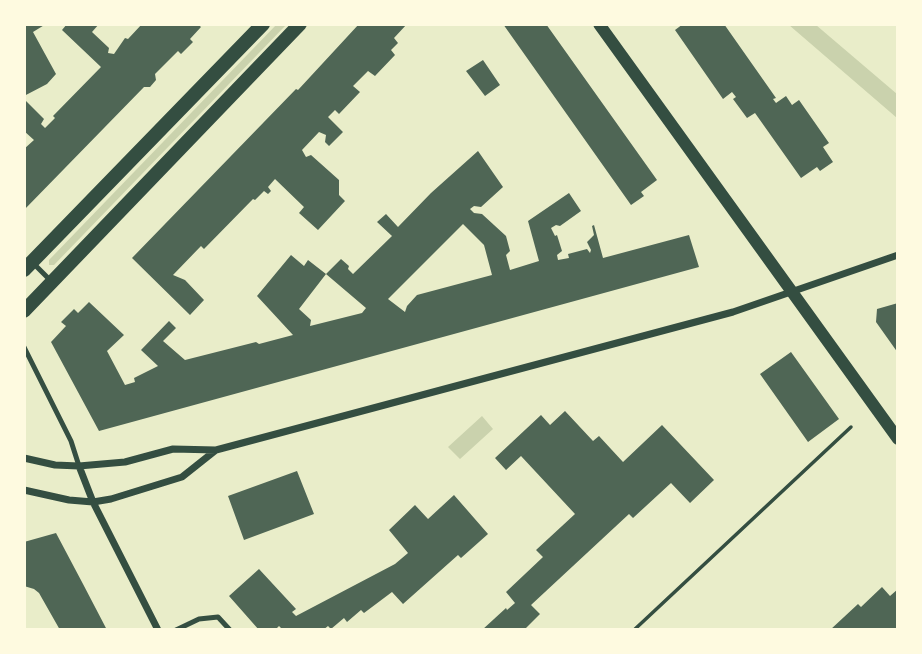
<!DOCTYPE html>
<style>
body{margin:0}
#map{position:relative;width:922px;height:654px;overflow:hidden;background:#e9edc9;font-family:Inter,sans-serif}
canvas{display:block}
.frame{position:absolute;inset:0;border:26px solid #fefae0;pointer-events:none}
</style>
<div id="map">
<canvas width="922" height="654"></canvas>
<div class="frame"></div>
</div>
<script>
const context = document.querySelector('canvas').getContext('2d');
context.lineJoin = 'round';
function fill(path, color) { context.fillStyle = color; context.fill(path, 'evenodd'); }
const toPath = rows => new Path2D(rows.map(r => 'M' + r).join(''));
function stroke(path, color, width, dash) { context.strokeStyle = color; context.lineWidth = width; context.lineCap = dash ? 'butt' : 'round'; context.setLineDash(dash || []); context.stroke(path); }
fill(toPath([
 [277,24,286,25,54,265,49,265,49,260],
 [789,25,816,25,897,94,897,118],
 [482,416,493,429,460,459,448,447]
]), '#cad2ad');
fill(toPath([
 [24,24,46,24,33,32,56,74,47,84,24,96],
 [67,24,99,24,92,32,109,48,108,53,114,54,125,38,128,39,142,24,198,24,201,27,190,39,193,42,181,54,178,51,155,74,156,80,150,87,144,87,24,210,24,149,34,140,24,131,24,99,44,119,41,124,45,128,55,118,53,116,101,67,62,30],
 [359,24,407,24,394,38,398,43,391,50,395,55,375,76,368,71,353,86,360,92,339,114,335,110,328,117,343,132,329,146,325,142,326,135,319,132,302,150,306,157,311,155,339,180,339,195,345,201,318,230,299,213,304,207,275,179,268,187,271,191,268,194,264,191,255,200,253,199,204,249,201,246,173,275,185,280,204,300,190,315,132,258,296,89,298,90],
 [503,24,546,24,657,180,641,192,644,196,631,205],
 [683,24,724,24,776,98,773,99,776,103,786,96,792,105,799,100,829,143,823,147,833,162,820,171,817,167,801,178,755,113,747,118,733,99,736,97,732,92,723,99,675,30],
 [483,60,500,85,485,96,466,71],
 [478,151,503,187,481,207,474,206,470,209,474,213,482,214,506,236,510,251,506,255,510,270,539,261,528,221,569,193,581,211,560,226,556,225,551,228,555,236,557,235,562,251,557,255,558,260,569,258,568,254,587,249,590,253,591,250,587,242,594,235,592,226,594,225,603,258,689,235,699,267,99,431,51,342,66,326,61,322,74,309,78,313,89,302,124,335,107,351,125,385,135,382,134,378,158,366,141,350,169,321,176,328,163,341,185,360,256,342,259,344,293,335,257,296,291,255,304,266,308,260,326,274,341,259,349,266,348,269,353,274,392,236,377,222,386,214,398,227,431,193],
 [463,224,484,245,492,275,417,295,407,306,405,312,388,299],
 [326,274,366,308,362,313,310,326,311,320,299,309],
 [898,303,898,353,876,322,877,309],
 [791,352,839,419,808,442,760,374],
 [565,411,593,441,599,436,623,462,662,425,714,480,690,503,671,483,633,518,629,514,531,605,540,614,524,630,482,630,506,608,507,610,515,603,506,592,543,557,536,550,575,514,521,456,506,470,495,458,541,415,550,425],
 [297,471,314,514,244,540,228,496],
 [454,495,488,534,461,558,458,555,403,604,392,592,364,613,361,610,347,622,344,618,331,629,328,626,323,630,283,630,279,626,275,630,259,630,229,596,259,569,296,609,292,612,296,616,395,564,408,553,389,530,415,505,428,519],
 [56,533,83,584,107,630,60,630,39,593,34,589,24,586,24,542],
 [882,587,890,596,898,589,898,630,830,630,858,604,861,607]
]), '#4f6655');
stroke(toPath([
 [634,630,851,427]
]), '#344e41', 3.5);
stroke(toPath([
 [32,262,50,280],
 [24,347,71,441,79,466],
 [176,630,199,619,218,617,230,630]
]), '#344e41', 5);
stroke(toPath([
 [24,458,55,465,79,466,125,462,173,449,216,450,733,312,898,255],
 [79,466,93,502,158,630],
 [24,490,69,500,93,502,111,499,182,477,216,450]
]), '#344e41', 7);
stroke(toPath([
 [599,24,898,439]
]), '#344e41', 12);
stroke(toPath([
 [24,270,263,24],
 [24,311,300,24]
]), '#344e41', 14);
</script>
